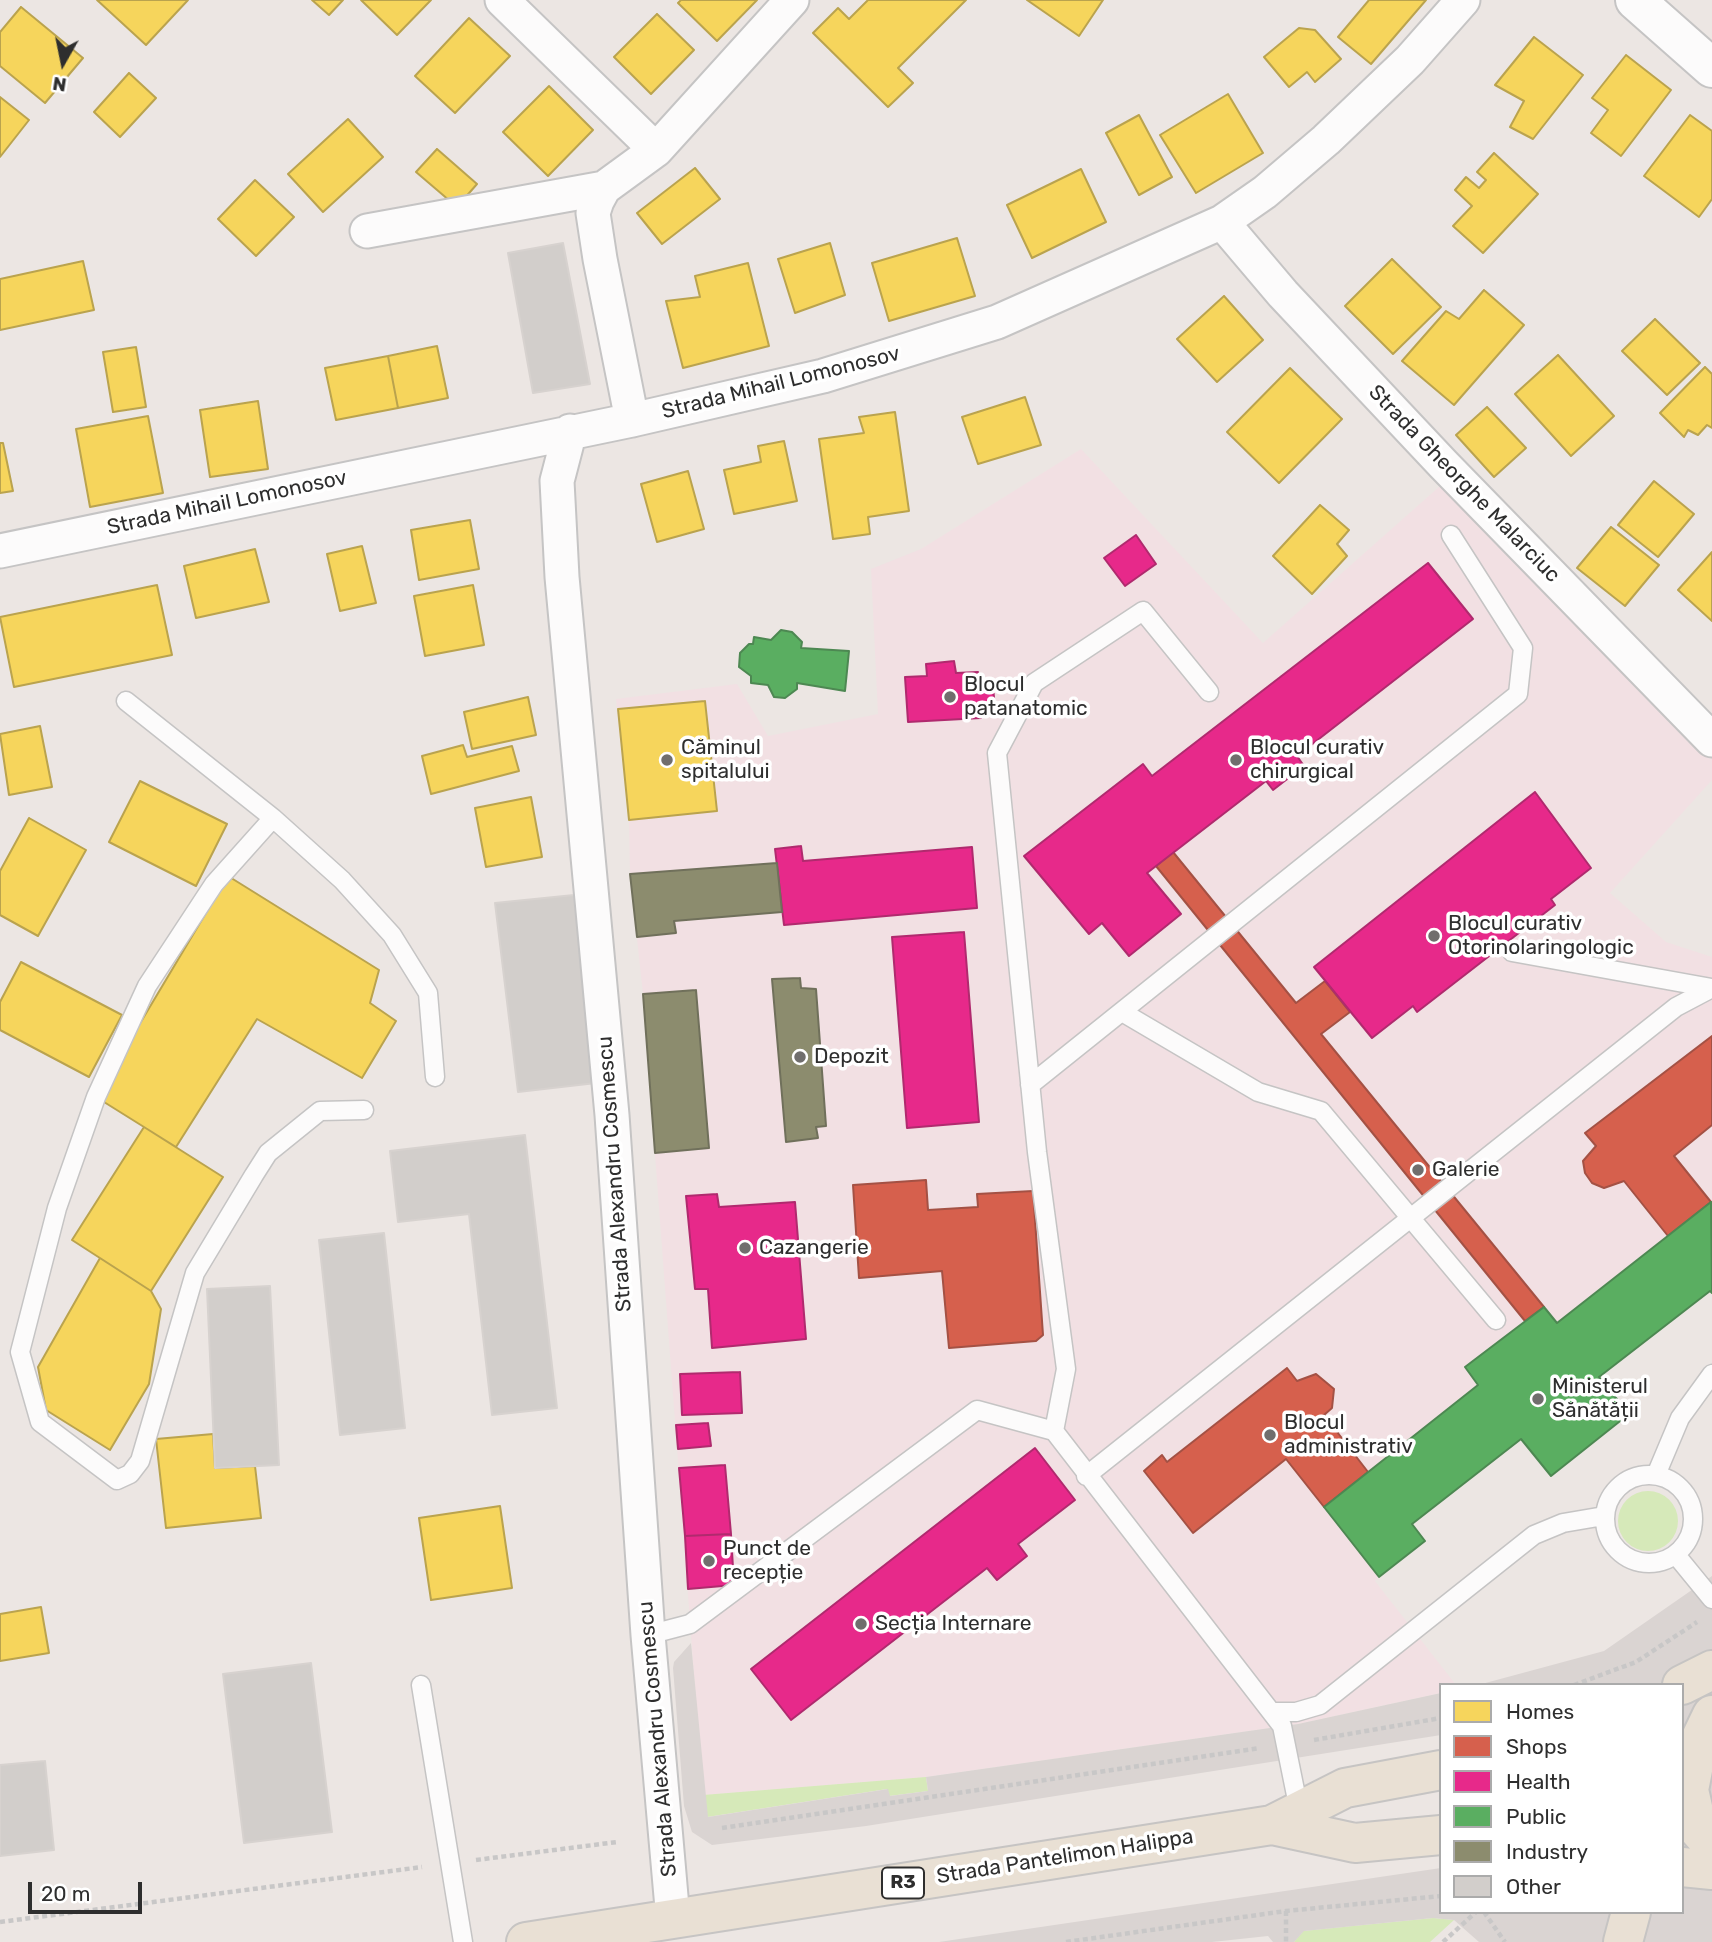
<!DOCTYPE html>
<meta charset="utf-8">
<style>
body{margin:0}
#map{position:relative;width:1712px;height:1942px;overflow:hidden;background:#ece6e3;font-family:Rubik,sans-serif}
canvas{display:block}
.legend{position:absolute;left:1439px;top:1683px;width:245px;height:231px;box-sizing:border-box;background:#fff;border:2px solid #ababab;margin:0;padding:9px 12px;list-style:none;font-size:21px;color:#2e2e2e}
.legend li{display:flex;align-items:center;gap:14px;height:35px}
.legend b{width:35px;border:2px solid #ababab}
.north{position:absolute;left:28px;top:28px;width:70px;height:70px;-webkit-text-stroke:5px #fff;paint-order:stroke;rotate:189deg;font-size:19px;font-weight:700;line-height:28px;text-align:center;color:#2e2e2e}
.north::after{content:'';display:block;margin:auto;width:24px;height:32px;background:#2e2e2e;clip-path:polygon(50% 0,100% 100%,50% 72%,0 100%)}
.scale{position:absolute;left:28px;top:1882px;width:114px;height:32px;box-sizing:border-box;border:4px solid #2e2e2e;border-top:0;padding-left:9px;font-size:21px;line-height:24px;white-space:nowrap;color:#2e2e2e;-webkit-text-stroke:5px #fff;paint-order:stroke}
</style>
<div id="map">
<canvas width="1712" height="1942"></canvas>
<ul class="legend">
<li><b style="height:19px;background:#f6d55c"></b>Homes</li>
<li><b style="height:19px;background:#d6604d"></b>Shops</li>
<li><b style="height:19px;background:#e7298a"></b>Health</li>
<li><b style="height:19px;background:#5aae61"></b>Public</li>
<li><b style="height:19px;background:#8c8c6e"></b>Industry</li>
<li><b style="height:19px;background:#d2cecb"></b>Other</li>
</ul>
<div class="north">N</div>
<div class="scale">20 m</div>
</div>
<script>
const context = document.querySelector('canvas').getContext('2d');
context.lineJoin = 'round';
function fill(path, color) { context.fillStyle = color; context.fill(path, 'evenodd'); }
const toPath = rows => new Path2D(rows.map(r => 'M' + r).join(''));
function stroke(path, color, width, dash) { context.strokeStyle = color; context.lineWidth = width; context.lineCap = dash ? 'butt' : 'round'; context.setLineDash(dash || []); context.stroke(path); }
function drawText(font, color, halo, rows, align = 'center') {
  context.font = font + ' Rubik,sans-serif'; context.lineWidth = 7; context.setLineDash([]); context.textBaseline = 'middle'; context.strokeStyle = halo; context.fillStyle = color; for (const [text, x, y, turn = 0] of rows) {
    context.save(); context.translate(x, y); context.rotate((+turn || 0) * Math.PI / 180); context.textAlign = isNaN(turn) ? turn : align; if (halo) context.strokeText(text, 0, 0); context.fillText(text, 0, 0); context.restore();
  }
}
fill(toPath([
 [1081,449,1263,643,1440,486,1712,759,1712,780,1610,893,1666,942,1712,957,1712,1204,1557,1323,1543,1307,1465,1367,1478,1385,1324,1507,1379,1577,1375,1581,1456,1685,1441,1685,1441,1693,1298,1724,926,1777,703,1795,643,994,630,874,629,820,616,699,737,684,768,736,878,714,871,569,921,549]
]), '#f2e0e3');
fill(toPath([
 '1618 1521a30 30 0 1 1 60 0a30 30 0 1 1-60 0Z',
 [926,1777,928,1791,889,1796,887,1789,707,1817,703,1795],
 [1433,1918,1454,1920,1430,1942,1294,1942,1303,1931]
]), '#d6e9b9');
fill(toPath([
 [1712,1576,1712,1942,1479,1942,1454,1920,1433,1918,1304,1931,1294,1942,1273,1942,1268,1936,1212,1942,939,1942,1441,1868,1441,1912,1682,1912,1682,1685,1478,1685,1604,1651],
 [691,1643,708,1817,888,1789,890,1796,928,1791,926,1777,1298,1724,1441,1693,1441,1735,866,1826,712,1845,692,1832,684,1806,673,1668,674,1662]
]), '#dad4d2');
const homes = toPath([
 [97,0,188,0,146,45,97,0],
 [312,0,343,0,329,15,312,0],
 [361,0,431,0,397,35,361,0],
 [681,0,757,0,717,41,678,3,681,0],
 [868,0,966,0,898,68,913,83,888,107,813,33,838,8,849,19,868,0],
 [1027,0,1103,0,1079,36,1027,0],
 [1369,0,1426,0,1371,64,1338,37,1369,0],
 [21,7,83,58,45,103,0,66,0,32,21,7],
 [657,14,694,50,651,94,614,57,657,14],
 [469,18,510,56,455,113,415,76,469,18],
 [1299,28,1315,30,1341,59,1315,82,1307,72,1289,87,1264,57,1299,28],
 [1534,37,1583,75,1533,139,1510,127,1524,101,1495,85,1534,37],
 [1626,55,1671,90,1621,156,1591,133,1608,110,1592,98,1626,55],
 [129,73,156,98,120,137,94,112,129,73],
 [549,86,593,130,548,176,503,132,549,86],
 [1228,94,1263,153,1196,193,1160,135,1228,94],
 [0,97,29,120,0,157,0,97],
 [1139,115,1172,177,1139,195,1106,133,1139,115],
 [1690,115,1712,131,1712,199,1699,217,1644,176,1690,115],
 [348,119,383,157,323,212,288,174,348,119],
 [437,149,477,184,457,207,416,172,437,149],
 [1494,153,1538,194,1483,253,1453,226,1472,206,1455,190,1466,177,1479,188,1486,180,1477,172,1494,153],
 [695,168,720,199,662,244,637,213,695,168],
 [1081,169,1106,222,1032,258,1007,205,1081,169],
 [255,180,294,217,256,256,218,219,255,180],
 [957,238,975,296,889,321,872,263,957,238],
 [830,243,845,295,795,313,778,259,830,243],
 [1392,259,1441,307,1393,354,1345,306,1392,259],
 [83,261,94,310,0,330,0,279,83,261],
 [748,263,769,346,683,368,666,301,700,297,695,276,748,263],
 [1484,290,1524,325,1454,405,1402,361,1446,311,1459,319,1484,290],
 [1224,296,1263,340,1217,382,1177,339,1224,296],
 [1655,319,1700,363,1667,395,1622,351,1655,319],
 [437,346,448,398,398,408,388,356,437,346],
 [136,347,146,407,113,412,103,352,136,347],
 [1558,355,1614,416,1571,456,1515,394,1558,355],
 [388,356,398,408,336,420,325,368,388,356],
 [1705,367,1712,374,1712,428,1707,425,1698,435,1688,430,1684,437,1660,413,1705,367],
 [1290,368,1342,419,1279,483,1227,432,1290,368],
 [1025,397,1041,445,978,464,962,417,1025,397],
 [258,401,268,469,210,477,200,410,258,401],
 [1487,407,1526,448,1494,477,1456,435,1487,407],
 [895,412,909,511,868,517,870,534,833,539,819,439,864,433,859,417,895,412],
 [148,416,163,493,90,507,76,429,148,416],
 [784,441,797,501,734,514,724,470,761,462,758,446,784,441],
 [0,443,3,443,13,491,0,493,0,443],
 [688,471,704,529,657,542,641,484,688,471],
 [1654,481,1694,514,1658,557,1618,525,1654,481],
 [1320,505,1349,530,1337,544,1347,556,1312,594,1273,556,1320,505],
 [470,520,479,569,419,580,411,530,470,520],
 [1611,527,1659,565,1625,606,1577,568,1611,527],
 [362,546,376,603,340,611,327,554,362,546],
 [255,549,269,602,196,618,184,566,255,549],
 [1712,552,1712,621,1678,590,1712,552],
 [157,585,172,655,14,687,0,617,157,585],
 [473,585,484,645,425,656,414,596,473,585],
 [528,697,536,735,472,749,464,712,528,697],
 [705,701,717,811,629,820,618,709,705,701],
 [40,726,52,787,9,795,0,734,40,726],
 [463,745,467,757,512,746,519,771,431,794,422,756,463,745],
 [140,781,227,824,196,886,109,842,140,781],
 [531,797,542,857,486,867,475,808,531,797],
 [29,818,86,850,38,936,0,915,0,871,29,818],
 [228,876,379,970,370,1003,396,1021,362,1078,257,1019,176,1147,96,1097,228,876],
 [21,962,122,1015,89,1077,0,1030,0,1002,21,962],
 [144,1127,223,1177,151,1291,72,1240,144,1127],
 [100,1258,151,1291,161,1309,149,1384,110,1450,46,1410,38,1367,100,1258],
 [213,1434,215,1468,255,1466,261,1518,166,1528,156,1439,213,1434],
 [500,1506,512,1588,431,1600,419,1518,500,1506],
 [41,1607,49,1653,0,1661,0,1614,41,1607]
]);
fill(homes, '#f6d55c');
stroke(homes, '#baa34e', 2);
const shops = toPath([
 [1173,852,1296,1003,1325,981,1350,1012,1321,1034,1544,1307,1525,1321,1156,866,1173,852],
 [1712,1036,1712,1125,1674,1156,1711,1202,1668,1236,1624,1181,1604,1188,1592,1183,1585,1173,1583,1161,1596,1146,1585,1133,1712,1036],
 [926,1180,928,1210,978,1207,977,1194,1033,1191,1043,1335,1036,1341,949,1348,942,1271,859,1278,853,1185,926,1180],
 [1287,1368,1297,1381,1316,1374,1334,1389,1332,1408,1324,1415,1368,1472,1324,1507,1286,1459,1193,1533,1144,1471,1162,1455,1167,1462,1287,1368]
]);
fill(shops, '#d6604d');
stroke(shops, '#a45144', 2);
const health = toPath([
 [1136,535,1156,564,1125,586,1104,558,1136,535],
 [1428,563,1473,619,1297,756,1304,766,1273,790,1266,781,1147,873,1181,914,1129,956,1102,923,1089,934,1024,856,1143,764,1152,776,1428,563],
 [954,661,956,673,978,672,979,687,993,687,995,708,981,709,981,718,908,722,905,677,927,676,926,664,954,661],
 [1535,792,1591,868,1551,899,1555,905,1417,1012,1413,1006,1372,1038,1314,967,1535,792],
 [801,846,803,861,972,847,977,908,784,925,775,849,801,846],
 [964,932,979,1122,907,1128,892,937,964,932],
 [717,1194,719,1207,795,1202,806,1339,712,1348,708,1289,695,1289,686,1196,717,1194],
 [740,1372,742,1413,682,1415,680,1374,740,1372],
 [708,1423,711,1446,678,1449,676,1425,708,1423],
 [1035,1448,1075,1500,1018,1544,1027,1556,997,1580,987,1568,791,1720,751,1669,1035,1448],
 [725,1465,731,1534,685,1536,679,1468,725,1465],
 [731,1534,734,1585,688,1589,685,1536,731,1534]
]);
fill(health, '#e7298a');
stroke(health, '#b02a6e', 2);
const public = toPath([
 [781,630,792,632,802,642,801,648,849,651,845,691,797,683,797,689,785,698,774,697,768,685,751,683,751,676,739,667,740,653,749,644,753,644,754,637,771,640,781,630],
 [1711,1202,1712,1293,1710,1291,1599,1377,1629,1414,1551,1476,1521,1439,1412,1524,1425,1541,1379,1577,1324,1507,1478,1385,1465,1367,1544,1307,1557,1323,1711,1202]
]);
fill(public, '#5aae61');
stroke(public, '#4d8852', 2);
const industry = toPath([
 [777,863,782,912,674,921,676,933,637,937,630,874,777,863],
 [800,978,801,988,816,989,826,1126,816,1127,818,1138,786,1142,772,979,800,978],
 [696,990,709,1148,655,1153,643,994,696,990]
]);
fill(industry, '#8c8c6e');
stroke(industry, '#70705b', 2);
const building = toPath([
 [563,243,590,384,533,393,508,253,563,243],
 [574,895,596,1083,518,1092,495,903,574,895],
 [525,1135,557,1408,492,1415,469,1214,398,1222,390,1151,525,1135],
 [384,1233,405,1428,340,1435,319,1240,384,1233],
 [270,1286,279,1465,215,1468,207,1289,270,1286],
 [311,1663,332,1832,244,1843,223,1674,311,1663],
 [45,1761,54,1850,0,1856,0,1765,45,1761]
]);
fill(building, '#d2cecb');
stroke(building, '#d7d2cf', 2);
const service = toPath([
 [126,701,273,818,342,880,392,935,428,993,435,1077],
 [273,818,214,884,147,986,96,1097,57,1208,20,1352,40,1422,117,1480,130,1474,140,1461,195,1273,254,1175,268,1153,320,1111,364,1110],
 [1512,952,1711,988],
 [1122,1012,1258,1092,1321,1111,1496,1320],
 [1030,1085,1518,694,1523,648,1451,535],
 [1054,1431,1066,1369,1037,1152,997,753,1034,683,1143,611,1209,692],
 '1605 1519a44 44 0 1 1 88 0a44 44 0 1 1-88 0Z',
 [1656,1475,1680,1418,1712,1374],
 [1086,1476,1676,1007,1712,988],
 [1676,1555,1712,1599],
 [648,1635,690,1624,977,1410,1054,1431,1282,1726,1299,1810],
 [421,1685,463,1942],
 [1272,1712,1296,1712,1320,1705,1534,1535,1563,1523,1604,1516]
]);
const minor = toPath([
 [502,0,656,150],
 [1222,222,1283,294,1443,464,1712,740],
 [367,231,604,188],
 [632,420,600,259,593,213,597,201,604,188,656,150,792,0],
 [570,431,557,481,562,577,612,1115,648,1635,673,1919],
 [0,551,632,420,823,376,997,322,1222,222,1265,192,1326,140,1410,60,1463,0]
]);
const tertiary = toPath([
 [1635,0,1712,68]
]);
const primary = toPath([
 [1682,1685,1712,1670],
 [1712,1715,1698,1744,1689,1790,1698,1829,1712,1845],
 [1272,1825,1355,1843,1441,1835],
 [1682,1867,1712,1870],
 [526,1942,1272,1825,1345,1788,1441,1770],
 [1623,1942,1631,1912]
]);
stroke(service, '#c5c4c4', 21);
stroke(minor, '#c5c4c4', 37);
stroke(tertiary, '#c5c4c4', 42);
stroke(primary, '#c6c4c3', 42);
stroke(toPath([
 [1574,1685,1636,1662,1697,1622],
 [1314,1740,1441,1718],
 [722,1828,1260,1748],
 [476,1860,617,1842],
 [1286,1911,1286,1942],
 [1484,1912,1505,1942],
 [0,1922,422,1867],
 [1066,1942,1286,1911,1441,1896],
 [1443,1942,1476,1912]
]), '#c8c7c7', 4.5, [5, 3.5]);
stroke(service, '#fcfbfb', 18);
stroke(minor, '#fcfbfb', 33);
stroke(tertiary, '#fcfbfb', 38);
stroke(primary, '#e9e0d4', 38);
for (const [x, y, r, color] of [
 [950,697,7,"#706e6d"],
 [667,760,7,"#706e6d"],
 [1236,760,7,"#706e6d"],
 [1434,936,7,"#706e6d"],
 [800,1057,7,"#706e6d"],
 [1418,1170,7,"#706e6d"],
 [745,1248,7,"#706e6d"],
 [1538,1399,7,"#706e6d"],
 [1270,1435,7,"#706e6d"],
 [709,1561,7,"#706e6d"],
 [861,1624,7,"#706e6d"]
]) { const dot = new Path2D(); dot.arc(x, y, r, 0, 2 * Math.PI); context.fillStyle = color; context.fill(dot); stroke(dot, '#fff', 2.5); }
for (const [x, y, w] of [
 [903,1883,42]
]) { const box = new Path2D(); box.roundRect(x - w / 2, y - 15.5, w, 31, 5); context.fillStyle = '#fff'; context.fill(box); stroke(box, '#2e2e2e', 2); }
drawText('bold 19px', '#2e2e2e', null, [
 ["R3",903,1883]
]);
drawText('21px', '#2e2e2e', '#fff', [
 ["Strada Mihail Lomonosov",781,383,-14],
 ["Strada Gheorghe Malarciuc",1464,484,46],
 ["Strada Mihail Lomonosov",227,503,-12],
 ["Strada Alexandru Cosmescu",615,1174,-94],
 ["Strada Alexandru Cosmescu",658,1739,-95],
 ["Strada Pantelimon Halippa",1065,1857,-9]
]);
drawText('21px', '#2e2e2e', '#fff', [
 ["Blocul",964,685],
 ["patanatomic",964,709],
 ["Căminul",681,748],
 ["spitalului",681,772],
 ["Blocul curativ",1250,748],
 ["chirurgical",1250,772],
 ["Blocul curativ",1448,924],
 ["Otorinolaringologic",1448,948],
 ["Depozit",814,1057],
 ["Galerie",1432,1170],
 ["Cazangerie",759,1248],
 ["Ministerul",1552,1387],
 ["Sănătății",1552,1411],
 ["Blocul",1284,1423],
 ["administrativ",1284,1447],
 ["Punct de",723,1549],
 ["recepție",723,1573],
 ["Secția Internare",875,1624]
], 'left');
</script>
